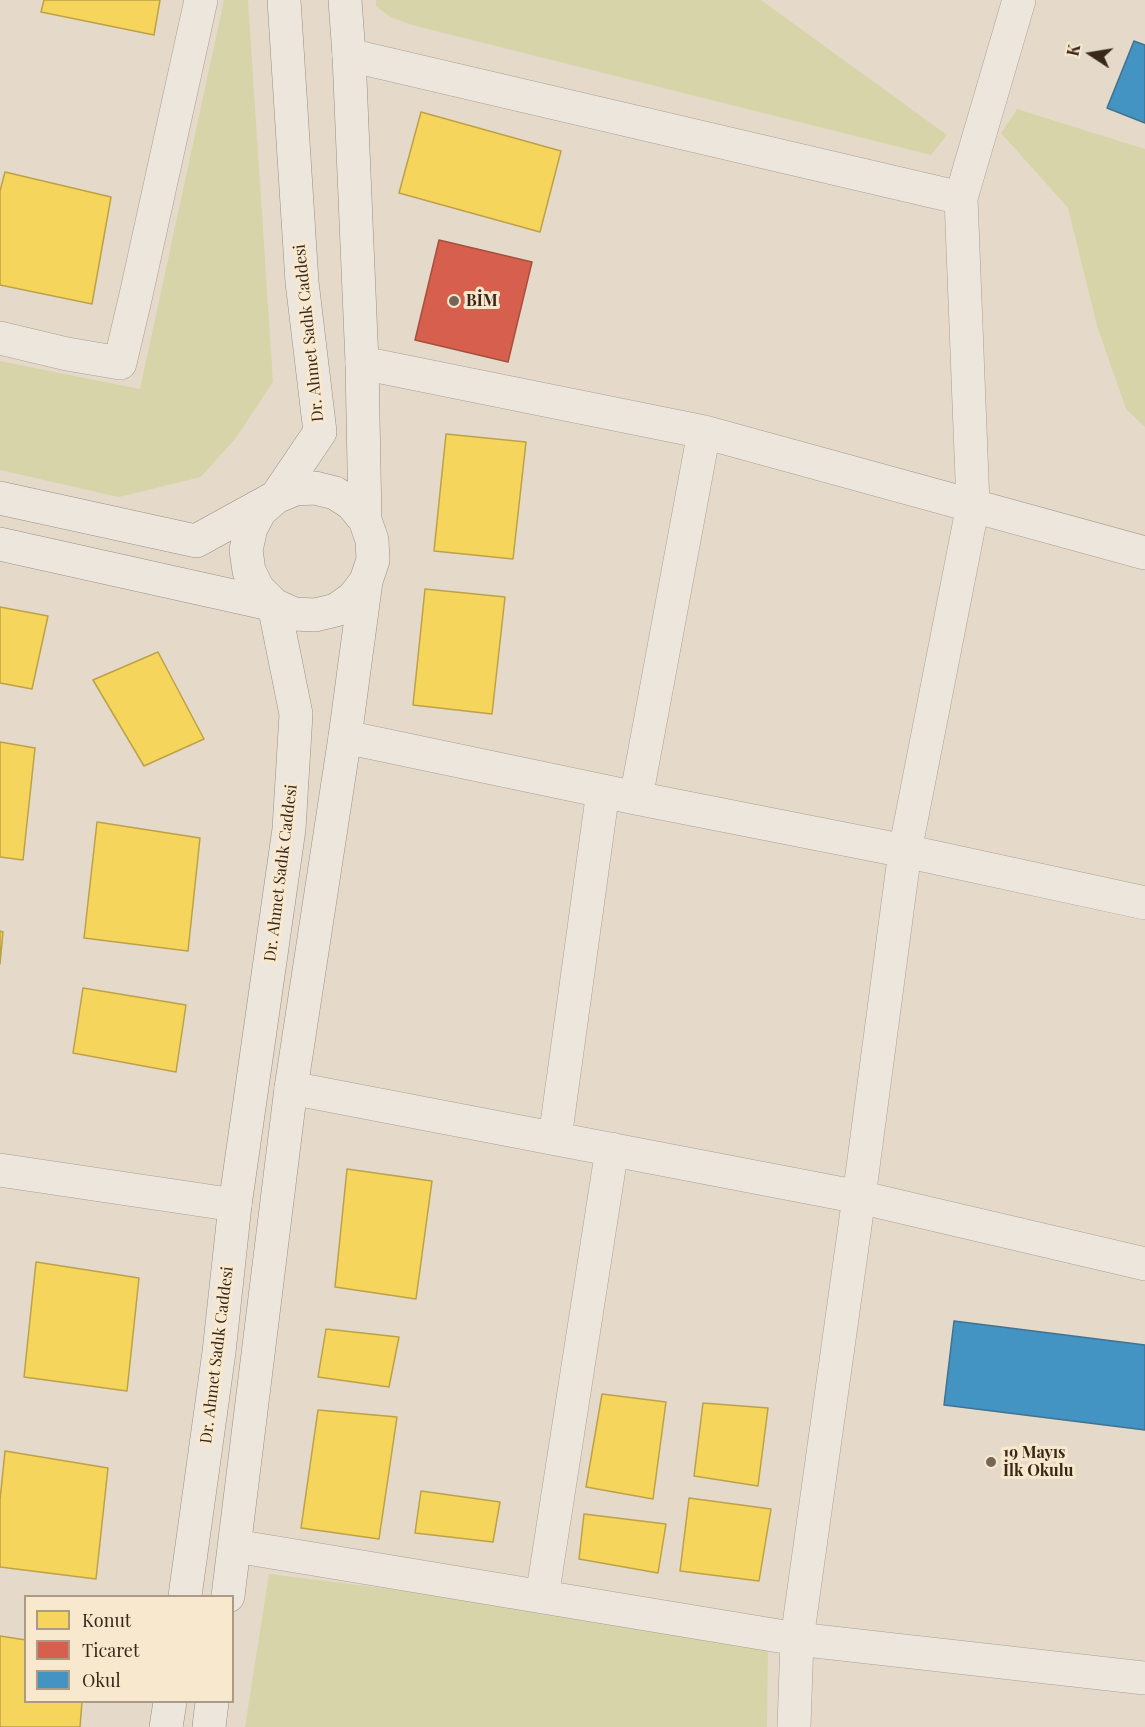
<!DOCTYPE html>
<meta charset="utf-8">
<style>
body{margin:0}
#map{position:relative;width:1145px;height:1727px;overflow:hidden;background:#e5dac9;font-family:"Playfair Display",serif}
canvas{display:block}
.legend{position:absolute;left:24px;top:1595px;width:210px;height:108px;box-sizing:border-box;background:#f8e8cd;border:2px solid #ab9b86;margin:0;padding:8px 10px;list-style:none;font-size:18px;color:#38271b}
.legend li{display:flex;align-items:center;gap:12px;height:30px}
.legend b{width:30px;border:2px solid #ab9b86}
.north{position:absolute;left:1061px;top:24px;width:60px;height:60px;-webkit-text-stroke:4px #f8e8cd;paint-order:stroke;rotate:282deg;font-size:16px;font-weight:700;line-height:24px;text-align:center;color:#38271b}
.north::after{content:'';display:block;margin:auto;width:21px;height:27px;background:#38271b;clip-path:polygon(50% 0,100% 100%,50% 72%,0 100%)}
</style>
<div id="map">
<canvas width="1145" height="1727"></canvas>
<ul class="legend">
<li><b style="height:16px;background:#f6d55c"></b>Konut</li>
<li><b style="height:16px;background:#d6604d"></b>Ticaret</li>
<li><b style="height:16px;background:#4393c3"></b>Okul</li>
</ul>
<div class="north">K</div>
</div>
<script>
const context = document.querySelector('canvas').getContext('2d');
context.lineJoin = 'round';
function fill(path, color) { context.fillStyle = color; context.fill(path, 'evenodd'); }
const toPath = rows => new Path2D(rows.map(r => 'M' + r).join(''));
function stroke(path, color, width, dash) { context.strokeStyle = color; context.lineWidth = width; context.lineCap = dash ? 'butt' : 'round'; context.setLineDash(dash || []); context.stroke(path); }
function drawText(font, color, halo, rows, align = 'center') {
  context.font = font + ' "Playfair Display",serif'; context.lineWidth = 6; context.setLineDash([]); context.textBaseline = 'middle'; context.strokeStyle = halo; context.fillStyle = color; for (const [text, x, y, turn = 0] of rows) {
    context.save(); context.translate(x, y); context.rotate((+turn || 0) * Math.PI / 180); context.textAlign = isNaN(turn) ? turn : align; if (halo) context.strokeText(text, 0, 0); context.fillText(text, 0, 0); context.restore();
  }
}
fill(toPath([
 [224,0,248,0,273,382,236,438,201,477,119,497,0,470,0,361,140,389],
 [376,0,761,0,947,135,931,155,412,25,390,17,376,6],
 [1017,109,1145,149,1145,427,1126,409,1097,326,1068,208,1001,133],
 [269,1574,755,1634,768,1646,767,1727,245,1727]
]), '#d7d4aa');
const homes = toPath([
 [44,0,160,0,154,35,41,12,44,0],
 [421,112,561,151,540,232,399,193,421,112],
 [5,172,111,197,92,304,0,285,0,191,5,172],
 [446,434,526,442,513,559,434,551,446,434],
 [425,589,505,597,492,714,413,705,425,589],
 [0,607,48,616,32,689,0,683,0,607],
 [158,652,204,739,144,766,93,680,158,652],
 [0,742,35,748,23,860,0,857,0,742],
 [97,822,200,838,188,951,84,938,97,822],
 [0,931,3,932,0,964,0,931],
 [83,988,186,1005,176,1072,73,1053,83,988],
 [347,1169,432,1181,416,1299,335,1287,347,1169],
 [36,1262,139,1278,127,1391,24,1377,36,1262],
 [326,1329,399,1337,389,1387,318,1377,326,1329],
 [602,1394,666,1402,653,1499,586,1487,602,1394],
 [703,1403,768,1408,758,1486,694,1476,703,1403],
 [318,1410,397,1417,379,1539,301,1528,318,1410],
 [5,1451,108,1468,96,1579,0,1567,0,1500,5,1451],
 [421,1491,500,1502,493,1542,415,1533,421,1491],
 [689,1498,771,1509,759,1581,680,1571,689,1498],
 [584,1514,666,1524,658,1573,579,1559,584,1514],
 [0,1636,26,1640,26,1702,82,1702,80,1727,0,1727,0,1636]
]);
fill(homes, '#f6d55c');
stroke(homes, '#bda148', 1.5);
const shops = toPath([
 [439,240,532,262,508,362,415,340,439,240]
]);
fill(shops, '#d6604d');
stroke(shops, '#a74f3e', 1.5);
const schools = toPath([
 [1134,41,1145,45,1145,123,1107,108,1134,41],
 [954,1321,1145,1345,1145,1430,944,1405,954,1321]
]);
fill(schools, '#4393c3');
stroke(schools, '#407391', 1.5);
const street = toPath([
 [349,55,961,198],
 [0,338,67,354,120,363,136,295,201,0],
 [362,363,704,432,1145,553],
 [345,737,636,798,905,851,1145,903],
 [636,798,704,432],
 [291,1088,859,1197,1145,1264],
 [555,1138,603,791],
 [0,1170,235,1205],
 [235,1546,797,1639,1145,1678],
 [542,1597,612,1149],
 [794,1727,797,1639,859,1197,905,851,973,505,961,198,1019,0]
]);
const secondary = toPath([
 [345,0,349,55,362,363,365,520],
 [0,498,196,541,276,497,295,489,315,488,335,493,352,504,365,520,372,540,373,560,366,581,353,598,336,610,315,615,294,614,274,605,0,544],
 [185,1596,219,1352,235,1205,289,829,296,714,274,605,258,589,249,571,246,550,251,528,260,511,276,497,320,432,302,282,284,0],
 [228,1596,291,1088,345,737,366,581],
 [166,1727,170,1702],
 [209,1727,212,1702]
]);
stroke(street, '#aa9f93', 34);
stroke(secondary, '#998f83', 34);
stroke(street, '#ece6dc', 33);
stroke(secondary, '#ece6dc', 33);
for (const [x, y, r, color] of [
 [454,301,6,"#756658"],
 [991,1462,6,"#756658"]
]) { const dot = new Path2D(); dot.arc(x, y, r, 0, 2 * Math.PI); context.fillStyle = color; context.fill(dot); stroke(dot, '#f8e8cd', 2); }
drawText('bold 16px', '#38271b', '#f8e8cd', [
 ["BİM",466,301],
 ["19 Mayıs",1003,1453],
 ["İlk Okulu",1003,1471]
], 'left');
drawText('16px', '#38271b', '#f8e8cd', [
 ["Dr. Ahmet Sadık Caddesi",309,333,-96],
 ["Dr. Ahmet Sadık Caddesi",281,873,-83],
 ["Dr. Ahmet Sadık Caddesi",217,1355,-83]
]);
</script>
